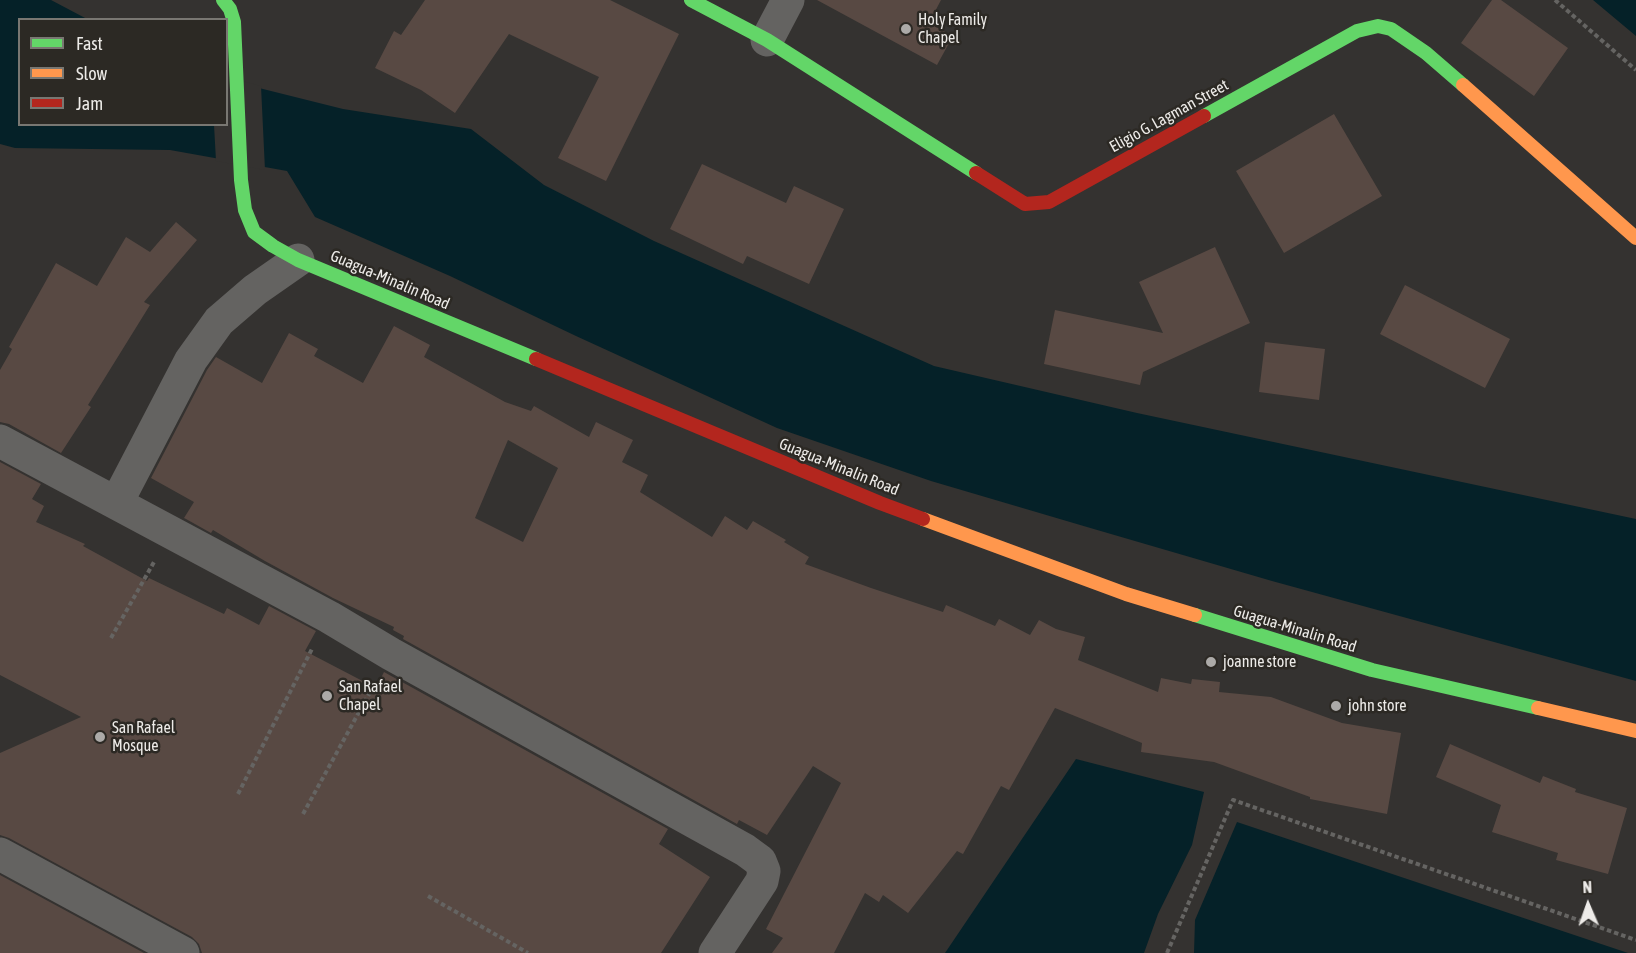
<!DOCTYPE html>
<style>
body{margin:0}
#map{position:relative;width:1636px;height:953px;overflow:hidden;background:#343230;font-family:"Asap Condensed",sans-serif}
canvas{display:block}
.legend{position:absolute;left:18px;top:18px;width:210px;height:108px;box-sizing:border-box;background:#2c2924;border:2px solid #797772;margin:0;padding:8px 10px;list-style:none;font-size:18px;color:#edebe8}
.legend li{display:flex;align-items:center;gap:12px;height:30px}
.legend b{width:30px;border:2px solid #797772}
.north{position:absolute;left:1558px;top:875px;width:60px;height:60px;-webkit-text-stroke:4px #2c2924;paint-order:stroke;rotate:358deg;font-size:16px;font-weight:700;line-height:24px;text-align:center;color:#edebe8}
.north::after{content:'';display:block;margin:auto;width:21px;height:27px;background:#edebe8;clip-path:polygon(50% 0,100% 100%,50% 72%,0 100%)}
</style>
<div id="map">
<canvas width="1636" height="953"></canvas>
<ul class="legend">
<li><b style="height:8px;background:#63d668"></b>Fast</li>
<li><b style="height:8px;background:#ff974d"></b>Slow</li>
<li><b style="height:8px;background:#b3261e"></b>Jam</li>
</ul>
<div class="north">N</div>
</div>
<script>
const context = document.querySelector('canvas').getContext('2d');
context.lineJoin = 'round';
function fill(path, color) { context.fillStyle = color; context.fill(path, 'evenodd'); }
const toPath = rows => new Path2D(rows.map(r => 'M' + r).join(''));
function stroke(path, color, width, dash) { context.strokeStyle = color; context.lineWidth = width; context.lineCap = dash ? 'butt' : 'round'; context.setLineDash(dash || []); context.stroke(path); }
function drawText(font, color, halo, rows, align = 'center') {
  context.font = font + ' "Asap Condensed",sans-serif'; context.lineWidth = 5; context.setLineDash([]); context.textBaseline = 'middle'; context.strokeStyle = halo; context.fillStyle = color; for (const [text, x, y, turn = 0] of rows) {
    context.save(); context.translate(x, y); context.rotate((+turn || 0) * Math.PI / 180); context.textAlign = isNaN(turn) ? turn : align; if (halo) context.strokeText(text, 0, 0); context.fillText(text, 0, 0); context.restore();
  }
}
fill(toPath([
 [0,0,51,0,87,19,20,20,20,124,226,124,227,80,343,109,471,129,544,185,654,241,934,366,1137,413,1636,519,1636,681,1272,581,1087,527,931,481,777,428,576,336,450,276,315,217,287,171,170,150,15,148,0,144],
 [1593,0,1636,0,1636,36],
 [1076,759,1204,792,1192,845,1158,914,1144,953,945,953],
 [1237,822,1628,953,1194,953,1195,920]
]), '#052128');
fill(toPath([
 [226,77,261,86,265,170,216,161,214,125,226,124]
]), '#343230');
fill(toPath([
 [425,0,610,0,679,34,606,181,558,158,599,77,509,34,455,113,421,90,375,68,394,31,401,35],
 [817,0,941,0,929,23,953,36,937,65],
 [1492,0,1501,0,1568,48,1534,96,1461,43],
 [1334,114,1382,196,1284,253,1236,171],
 [702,164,786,203,794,186,844,209,809,284,747,256,743,264,670,229],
 [176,222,197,240,144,302,150,305,88,405,91,407,61,453,9,424,0,422,0,370,12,349,9,347,56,263,97,286,126,237,150,252],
 [1215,247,1250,323,1143,372,1140,385,1044,364,1055,310,1163,333,1139,282],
 [1405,285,1510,339,1485,388,1380,334],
 [394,326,430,345,424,357,505,402,531,411,534,406,589,437,596,422,633,440,622,462,648,475,640,492,712,537,725,516,747,530,753,521,786,540,784,542,809,557,805,564,871,588,943,612,946,605,995,626,999,619,1030,635,1039,620,1056,629,1085,637,1078,660,1158,692,1161,678,1191,684,1192,679,1220,682,1219,692,1271,697,1342,723,1401,733,1387,814,1310,799,1310,797,1214,762,1141,752,1142,743,1055,708,1009,790,1001,786,963,854,957,851,908,913,883,895,879,902,865,893,834,953,772,953,783,938,766,929,841,783,813,766,767,835,739,820,737,824,403,639,404,636,393,630,394,627,333,598,265,561,213,530,211,533,186,519,184,518,194,502,151,478,207,370,216,357,262,383,289,333,318,349,314,356,363,383],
 [508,440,558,468,523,542,475,518],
 [1265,342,1325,349,1319,400,1259,392],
 [0,462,41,484,32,499,44,506,36,522,85,544,83,546,147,581,149,578,224,614,227,608,259,625,269,606,316,631,305,651,376,688,384,672,668,829,659,844,710,877,661,953,202,953,199,944,192,937,9,838,0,835,0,753,81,717,0,675],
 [1450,744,1540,783,1543,776,1576,789,1575,792,1627,808,1608,874,1556,860,1558,853,1492,832,1501,805,1436,777],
 [0,875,144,953,0,953]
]), '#584943');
stroke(toPath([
 [1555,0,1636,70],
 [111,638,154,562],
 [238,794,313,647],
 [303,814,375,683],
 [428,896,528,953],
 [1167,953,1233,800,1636,940]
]), '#656462', 4, [4.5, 3]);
stroke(toPath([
 [767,40,788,0],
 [0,441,329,617,391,654,745,850,760,861,764,871,762,881,715,953],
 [117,502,191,360,219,321,255,290,298,260],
 [0,854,183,953]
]), '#646361', 33);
stroke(toPath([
 [223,0,230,9,234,22,241,180,245,210,254,232,273,246,298,260,536,359],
 [691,0,767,40,976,173],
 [1204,116,1357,31,1378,26,1391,29,1426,53,1463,85],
 [1195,615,1372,670,1538,708]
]), '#63d668', 14);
stroke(toPath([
 [1463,85,1636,238],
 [923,519,1126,594,1195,615],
 [1538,708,1636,731]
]), '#ff974d', 14);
stroke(toPath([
 [976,173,1025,204,1049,202,1204,116],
 [536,359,880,503,923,519]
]), '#b3261e', 14);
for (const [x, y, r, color] of [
 [906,29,6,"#acaaa8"],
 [1211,662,6,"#acaaa8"],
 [327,696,6,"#acaaa8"],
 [1336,706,6,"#acaaa8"],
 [100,737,6,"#acaaa8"]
]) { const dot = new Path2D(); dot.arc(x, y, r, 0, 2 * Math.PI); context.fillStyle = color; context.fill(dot); stroke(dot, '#2c2924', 2); }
drawText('16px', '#edebe8', '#2c2924', [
 ["Holy Family",918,20],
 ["Chapel",918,38],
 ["joanne store",1223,662],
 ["San Rafael",339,687],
 ["Chapel",339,705],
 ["john store",1348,706],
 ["San Rafael",112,728],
 ["Mosque",112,746]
], 'left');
drawText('16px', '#edebe8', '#2c2924', [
 ["Eligio G. Lagman Street",1169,116,-29],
 ["Guagua-Minalin Road",390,280,23],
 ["Guagua-Minalin Road",839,467,22],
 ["Guagua-Minalin Road",1295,629,17]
]);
</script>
